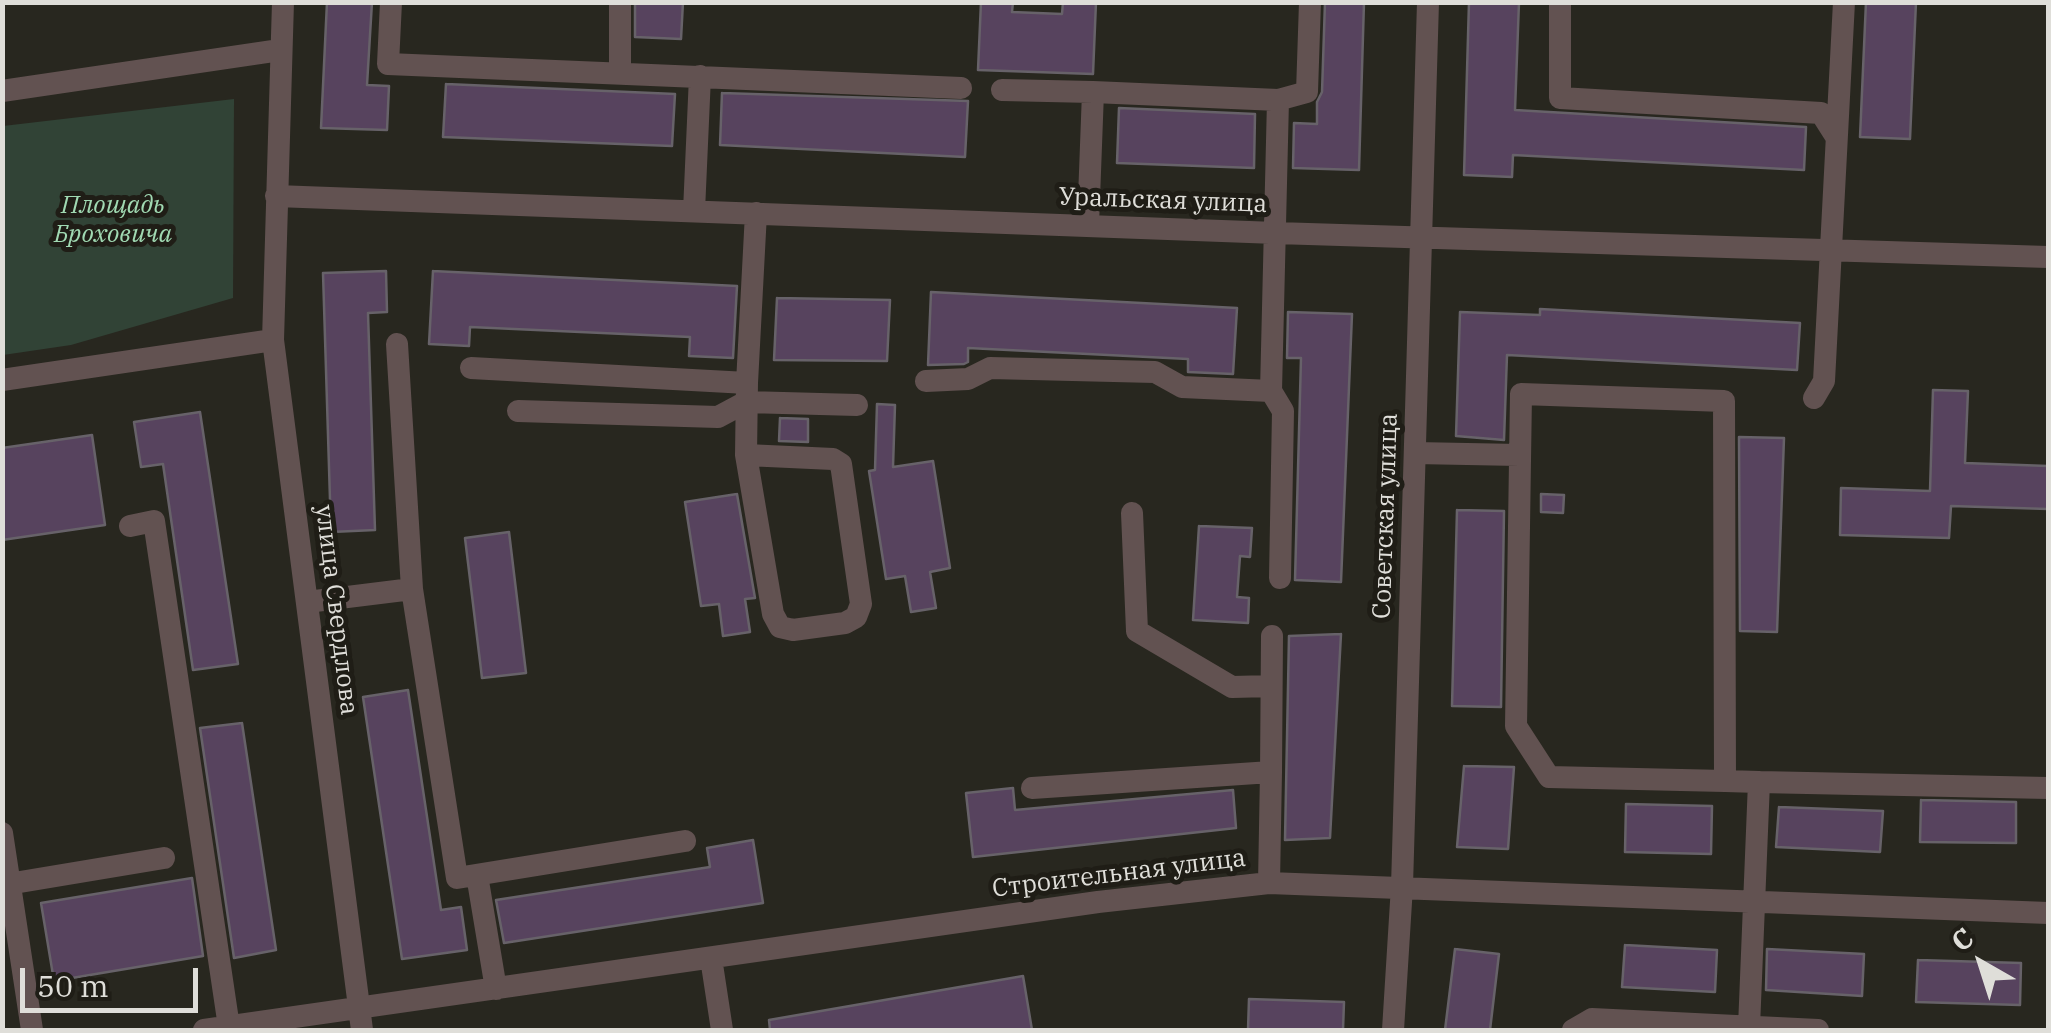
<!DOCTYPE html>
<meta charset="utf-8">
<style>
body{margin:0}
#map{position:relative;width:2051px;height:1033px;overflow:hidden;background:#28271f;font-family:"IBM Plex Serif",serif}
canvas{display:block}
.frame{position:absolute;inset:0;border:5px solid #dfded9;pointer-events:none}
.north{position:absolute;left:1931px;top:913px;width:100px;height:100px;-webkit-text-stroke:8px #1f1d16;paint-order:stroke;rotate:321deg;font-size:28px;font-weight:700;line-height:40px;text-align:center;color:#dfded9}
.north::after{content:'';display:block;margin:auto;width:35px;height:45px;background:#dfded9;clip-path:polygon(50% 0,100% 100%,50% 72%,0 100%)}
.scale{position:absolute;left:20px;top:968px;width:178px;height:45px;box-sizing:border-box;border:5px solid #dfded9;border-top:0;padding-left:12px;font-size:30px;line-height:35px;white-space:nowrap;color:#dfded9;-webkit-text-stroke:8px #1f1d16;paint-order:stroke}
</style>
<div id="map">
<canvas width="2051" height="1033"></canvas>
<div class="frame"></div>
<div class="north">С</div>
<div class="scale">50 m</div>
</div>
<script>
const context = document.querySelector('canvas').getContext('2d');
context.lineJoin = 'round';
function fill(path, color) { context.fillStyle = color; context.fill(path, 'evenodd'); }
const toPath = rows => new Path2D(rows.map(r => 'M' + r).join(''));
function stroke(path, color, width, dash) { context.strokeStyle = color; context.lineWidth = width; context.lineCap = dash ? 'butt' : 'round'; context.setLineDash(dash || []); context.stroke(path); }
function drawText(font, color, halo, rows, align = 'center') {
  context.font = font + ' "IBM Plex Serif",serif'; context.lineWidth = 10; context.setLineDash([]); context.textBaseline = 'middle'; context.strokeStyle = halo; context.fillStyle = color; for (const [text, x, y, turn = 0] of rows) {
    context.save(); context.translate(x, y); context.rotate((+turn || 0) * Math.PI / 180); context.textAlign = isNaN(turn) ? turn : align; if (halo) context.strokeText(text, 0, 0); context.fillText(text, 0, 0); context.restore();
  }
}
fill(toPath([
 [234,99,233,298,71,345,3,355,3,126]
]), '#314336');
const building = toPath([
 [327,2,372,2,367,85,389,86,387,130,321,128,327,2],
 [635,2,683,2,681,39,635,37,635,2],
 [981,2,1013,2,1012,12,1062,14,1063,2,1096,2,1093,74,978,70,981,2],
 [1325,2,1364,2,1359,170,1293,168,1294,123,1317,124,1317,102,1322,92,1325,2],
 [1469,2,1519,2,1515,110,1806,127,1804,170,1513,155,1512,177,1464,175,1469,2],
 [1866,2,1916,2,1910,139,1860,137,1866,2],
 [446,84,675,94,672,146,443,137,446,84],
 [722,93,968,101,965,157,720,145,722,93],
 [1119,108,1255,114,1254,168,1117,163,1119,108],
 [386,271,387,312,368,313,375,530,331,532,323,273,386,271],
 [433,271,737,286,733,358,689,356,690,337,470,327,469,346,429,344,433,271],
 [931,292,1237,308,1233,374,1188,372,1188,359,968,348,968,362,964,364,928,365,931,292],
 [777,298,890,300,887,361,774,360,777,298],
 [1540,309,1800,323,1797,370,1507,355,1504,440,1456,436,1460,312,1540,315,1540,309],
 [1288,312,1352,314,1341,582,1295,580,1301,358,1287,358,1288,312],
 [1933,390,1968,391,1965,463,2048,466,2048,509,1951,506,1949,538,1840,535,1841,488,1930,491,1933,390],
 [877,404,895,405,893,467,933,461,950,568,930,572,936,608,911,612,905,576,886,579,869,471,875,470,877,404],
 [200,412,238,664,193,670,163,464,141,467,134,422,200,412],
 [780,418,808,419,808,442,779,441,780,418],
 [92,435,105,525,2,540,2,448,92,435],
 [1739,437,1784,438,1777,632,1740,631,1739,437],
 [737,494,755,598,745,599,750,632,723,636,719,604,701,606,685,502,737,494],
 [1541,494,1564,495,1563,513,1541,512,1541,494],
 [1457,510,1504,511,1501,707,1452,706,1457,510],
 [1199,526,1252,528,1250,557,1240,556,1237,597,1249,598,1248,623,1193,620,1199,526],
 [509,532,526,673,482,678,465,538,509,532],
 [1341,634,1330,838,1285,840,1289,636,1341,634],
 [408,690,441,910,461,907,467,950,402,959,363,697,408,690],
 [242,723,276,950,234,958,200,728,242,723],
 [1464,766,1514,767,1508,849,1457,847,1464,766],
 [1013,788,1015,810,1233,790,1236,828,973,857,966,793,1013,788],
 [1921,800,2016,802,2016,843,1920,842,1921,800],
 [1626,804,1712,806,1711,854,1625,852,1626,804],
 [1779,807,1883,811,1880,852,1776,847,1779,807],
 [753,840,763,903,504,943,496,900,710,867,707,848,753,840],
 [192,878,203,956,54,981,41,903,192,878],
 [1625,945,1717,950,1715,992,1622,987,1625,945],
 [1455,949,1499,954,1490,1030,1445,1030,1455,949],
 [1767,949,1864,954,1862,996,1766,990,1767,949],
 [1918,960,2021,963,2020,1005,1916,1002,1918,960],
 [1023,976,1032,1030,770,1030,769,1020,1023,976],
 [1249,999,1344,1002,1343,1030,1248,1030,1249,999]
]);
fill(building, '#57435e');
stroke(building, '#676269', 2.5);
stroke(toPath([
 [283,2,273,340,362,1030],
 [391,2,388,64,961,88],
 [1560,2,1560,98,1821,113,1835,135],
 [620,72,620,2],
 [1002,90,1093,92],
 [2,91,280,50],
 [276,196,1276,233,2048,257],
 [694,211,700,76],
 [1088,225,1093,92,1278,100,1307,92,1310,2],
 [397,344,412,589,457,878,685,841],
 [471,368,747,383,756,213],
 [2,380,273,340],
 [926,381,968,379,990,368,1155,372,1182,387,1271,391,1283,411,1280,578],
 [1271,391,1278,100],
 [1814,398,1824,381,1844,2],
 [518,411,718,417,746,402,857,405],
 [1415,453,1519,455],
 [746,455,833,459,841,464,861,604,856,617,845,623,793,630,780,627,773,614,746,455,747,383],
 [1132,513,1137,631,1232,687,1271,686],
 [130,526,154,521,229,1027],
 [307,602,412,589],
 [1725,781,1724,401,1521,394,1516,726,1549,777,1725,781,1759,782,2048,788],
 [1032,788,1271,772,1272,636],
 [2,833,32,1030],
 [477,875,496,989],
 [1269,883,1271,772],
 [2,885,164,858],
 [711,958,722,1030],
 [1749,1027,1759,782],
 [204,1030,1098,902,1269,883,2048,913],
 [1393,1030,1402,886,1428,2],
 [1573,1030,1592,1019,1818,1030]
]), '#625251', 22);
drawText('25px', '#dfded9', '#1f1d16', [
 ["Уральская улица",1163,201,2],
 ["Советская улица",1386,516,-88],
 ["улица Свердлова",336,610,83],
 ["Строительная улица",1119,874,-7]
]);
drawText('italic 25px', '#a0d9b2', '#1f1d16', [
 ["Площадь",113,206],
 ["Броховича",113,235]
]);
</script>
